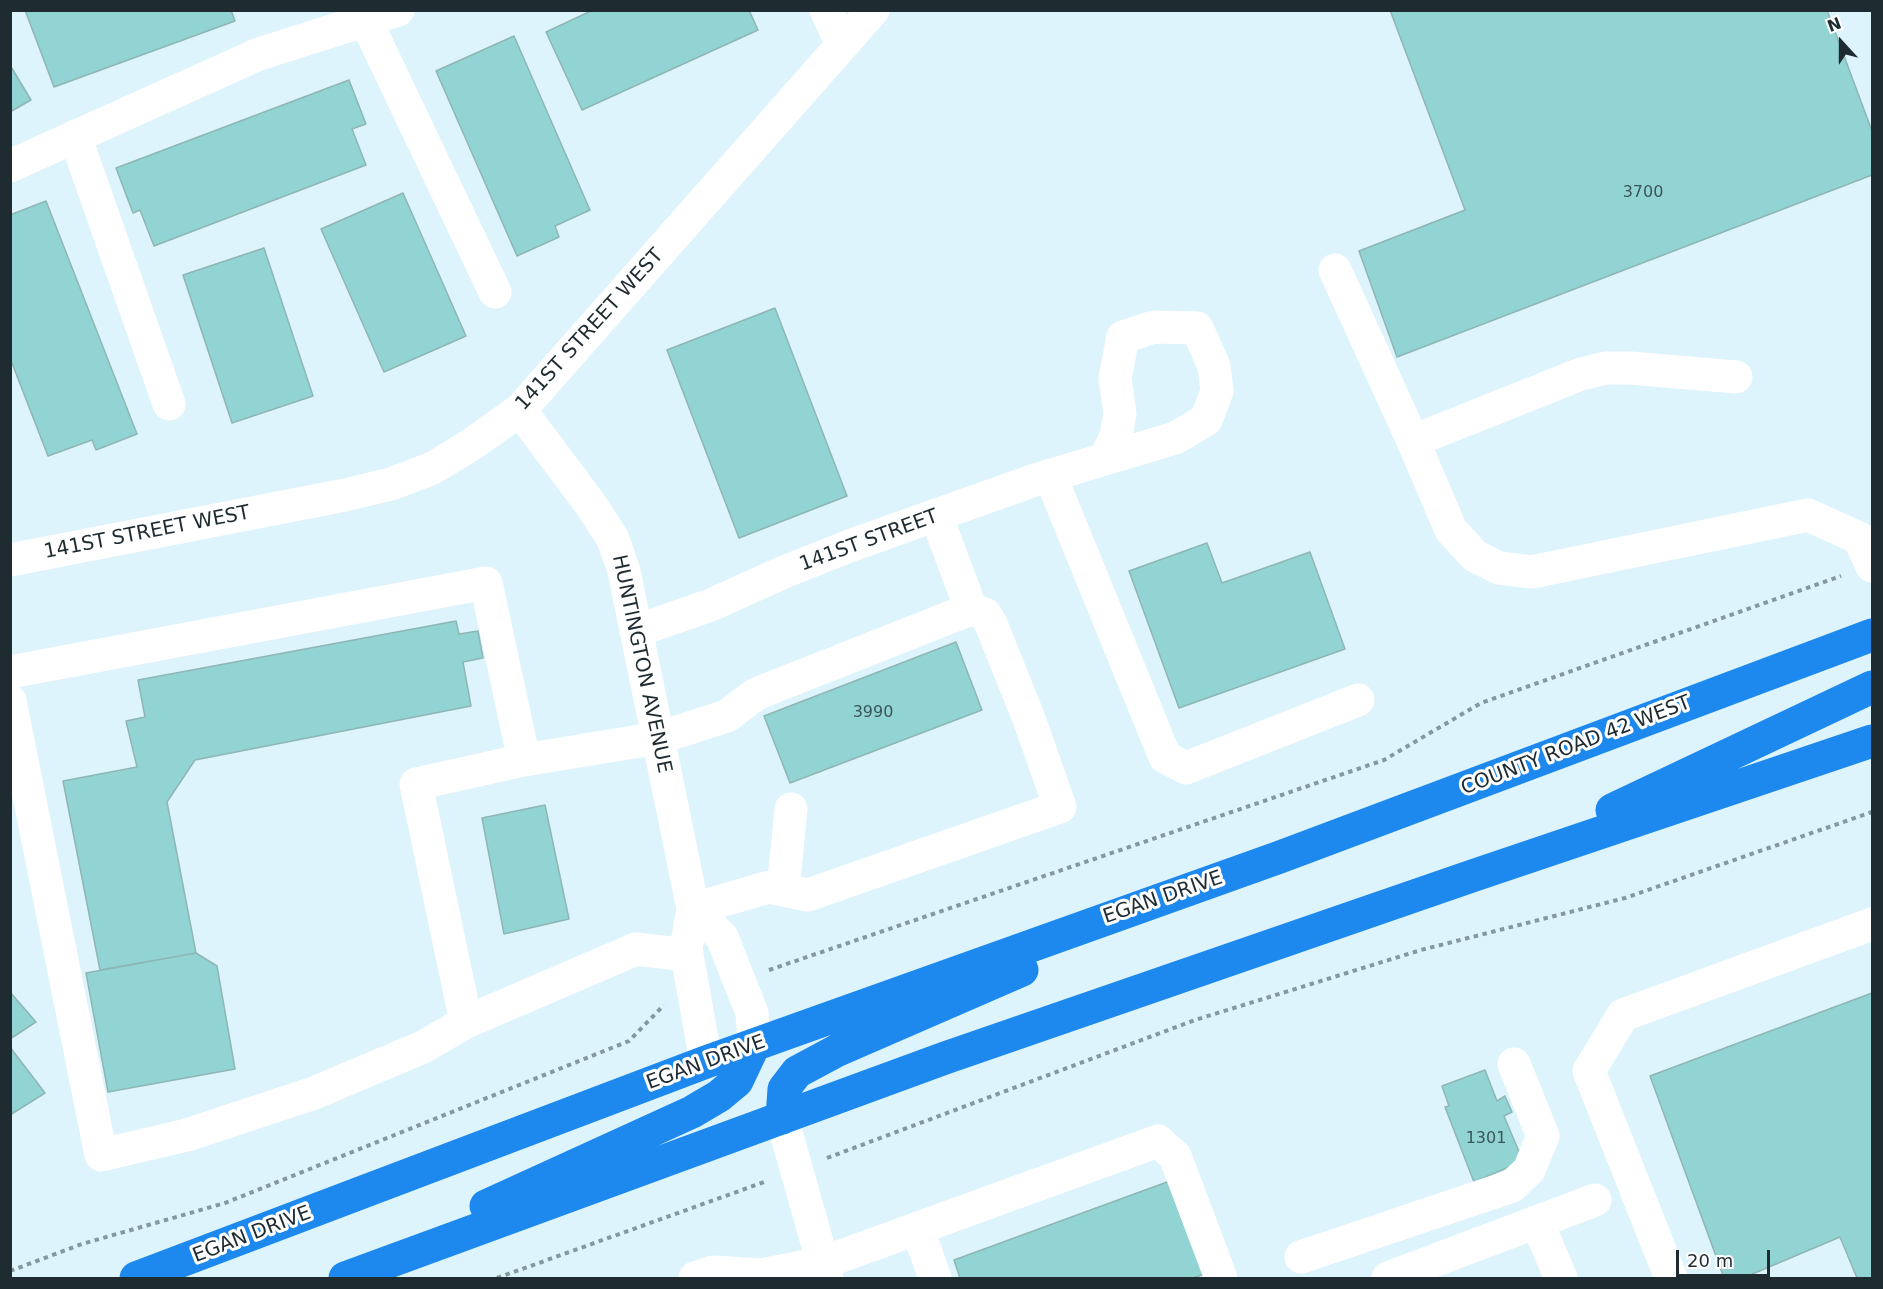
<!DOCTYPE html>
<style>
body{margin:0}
#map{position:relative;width:1883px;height:1289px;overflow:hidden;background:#def4fd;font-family:"DejaVu Sans",sans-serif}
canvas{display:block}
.frame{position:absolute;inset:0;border:12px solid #1e2c32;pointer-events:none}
.north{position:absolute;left:1811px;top:12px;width:60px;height:60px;-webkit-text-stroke:4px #fff;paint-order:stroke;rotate:339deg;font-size:16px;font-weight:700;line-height:24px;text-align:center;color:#1e2c32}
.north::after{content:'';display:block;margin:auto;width:21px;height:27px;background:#1e2c32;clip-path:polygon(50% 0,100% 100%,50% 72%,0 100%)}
.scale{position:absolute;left:1676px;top:1250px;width:94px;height:27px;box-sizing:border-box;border:3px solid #1e2c32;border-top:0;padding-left:8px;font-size:18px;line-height:21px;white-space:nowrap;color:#1e2c32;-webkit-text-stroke:4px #fff;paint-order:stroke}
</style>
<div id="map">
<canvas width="1883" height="1289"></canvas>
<div class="frame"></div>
<div class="north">N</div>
<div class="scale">20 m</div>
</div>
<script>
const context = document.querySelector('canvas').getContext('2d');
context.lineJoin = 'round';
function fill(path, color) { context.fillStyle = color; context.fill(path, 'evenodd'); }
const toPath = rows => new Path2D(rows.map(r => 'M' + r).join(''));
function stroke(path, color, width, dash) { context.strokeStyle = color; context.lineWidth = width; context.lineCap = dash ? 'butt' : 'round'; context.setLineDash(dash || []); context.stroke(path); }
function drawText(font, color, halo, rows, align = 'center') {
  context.font = font + ' "DejaVu Sans",sans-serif'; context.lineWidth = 6; context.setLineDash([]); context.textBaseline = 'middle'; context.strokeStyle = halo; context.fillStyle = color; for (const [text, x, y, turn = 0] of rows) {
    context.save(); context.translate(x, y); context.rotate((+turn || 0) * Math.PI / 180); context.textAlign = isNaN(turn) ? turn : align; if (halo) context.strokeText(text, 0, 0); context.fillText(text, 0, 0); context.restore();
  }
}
const building = toPath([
 [25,10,231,10,235,21,54,87,25,10],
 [593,10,749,10,758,30,582,110,546,32,593,10],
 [1390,10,1827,10,1872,131,1872,175,1397,357,1359,251,1465,210,1390,10],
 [514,36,590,210,555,226,559,237,517,256,436,71,514,36],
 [10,65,31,100,10,112,10,65],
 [349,80,366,124,352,129,366,165,154,246,140,210,133,213,116,168,349,80],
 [403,193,466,336,384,372,321,229,403,193],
 [46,201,137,434,96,450,92,440,48,456,10,358,10,215,46,201],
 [264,248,313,396,232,423,183,275,264,248],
 [775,308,847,496,739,538,667,350,775,308],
 [1207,543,1222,583,1310,552,1345,649,1179,708,1129,571,1207,543],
 [456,621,459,634,478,631,483,658,463,662,471,706,195,760,167,802,196,953,100,970,63,781,137,767,126,721,145,717,138,680,456,621],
 [956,642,982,710,790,783,764,716,956,642],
 [545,805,569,919,504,934,482,818,545,805],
 [196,953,217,966,235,1069,108,1092,86,973,196,953],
 [10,992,36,1022,10,1039,10,992],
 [1872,993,1872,1278,1857,1278,1840,1237,1743,1278,1724,1278,1650,1076,1872,993],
 [10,1047,45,1093,10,1115,10,1047],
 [1485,1070,1497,1101,1505,1096,1512,1112,1504,1116,1523,1161,1474,1182,1445,1107,1449,1106,1442,1086,1485,1070],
 [1178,1178,1213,1271,1193,1278,960,1278,954,1260,1178,1178]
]);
fill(building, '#92d4d3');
stroke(building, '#8eb6b5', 1.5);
stroke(toPath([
 [769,970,1384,760,1481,703,1841,576],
 [827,1158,1195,1020,1421,950,1625,898,1872,812],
 [10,1271,82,1244,225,1203,629,1041,664,1005],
 [497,1278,767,1181]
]), '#85989f', 4, [4.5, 4.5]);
stroke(toPath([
 [826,10,842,45],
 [366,21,495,292],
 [75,136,169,404],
 [10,166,259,54,398,10],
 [1335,270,1413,441],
 [1736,377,1630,368,1606,368,1581,374,1413,441,1451,530,1475,556,1499,568,1532,572,1808,515,1859,538,1872,566],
 [520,410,591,505,613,539,624,571,693,909,686,949,706,1062],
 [1050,475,1165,757,1186,768,1358,700],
 [936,515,971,609],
 [10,560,345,495,391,484,433,468,472,444,520,410,873,10],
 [636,631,711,605,784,572,852,545,1035,480,1175,438,1206,420,1217,391,1214,366,1197,328,1154,327,1123,337,1115,378,1120,414,1116,436,1105,459],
 [10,672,486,583,524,760,416,784,466,1022,423,1047,314,1093,187,1135,101,1155,10,701],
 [524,760,658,738,727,716,756,694,971,609,985,614,991,624,1029,719,1060,807,808,895,769,887,693,909],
 [783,890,791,809],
 [693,909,722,937,752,1013,754,1045],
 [466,1022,636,949,687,955],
 [782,1118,827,1278],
 [1537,1222,1561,1278],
 [918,1230,935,1278],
 [1301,1257,1512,1186,1529,1170,1543,1136,1514,1064],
 [695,1278,713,1272,761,1275,822,1263,1158,1141,1175,1156,1221,1278],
 [1388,1278,1595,1200],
 [1671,1278,1589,1071,1623,1015,1872,924]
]), '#fff', 33);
stroke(toPath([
 [1612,810,1872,687],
 [782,1118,784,1089,797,1072,838,1050,1022,970],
 [486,1206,692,1112,719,1096,737,1081,754,1045],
 [136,1278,706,1062,1280,857,1872,635],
 [345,1278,945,1058,1472,876,1872,741]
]), '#1d89ee', 33);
drawText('16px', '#3b565a', null, [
 ["3700",1643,193],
 ["3990",873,713],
 ["1301",1486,1139]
]);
drawText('20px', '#1e2c32', '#fff', [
 ["141ST STREET WEST",590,330,-48],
 ["141ST STREET WEST",147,533,-11],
 ["141ST STREET",869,541,-20],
 ["HUNTINGTON AVENUE",641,664,78],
 ["COUNTY ROAD 42 WEST",1576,746,-21],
 ["EGAN DRIVE",1163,898,-19],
 ["EGAN DRIVE",706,1063,-20],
 ["EGAN DRIVE",252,1235,-21]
]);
</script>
